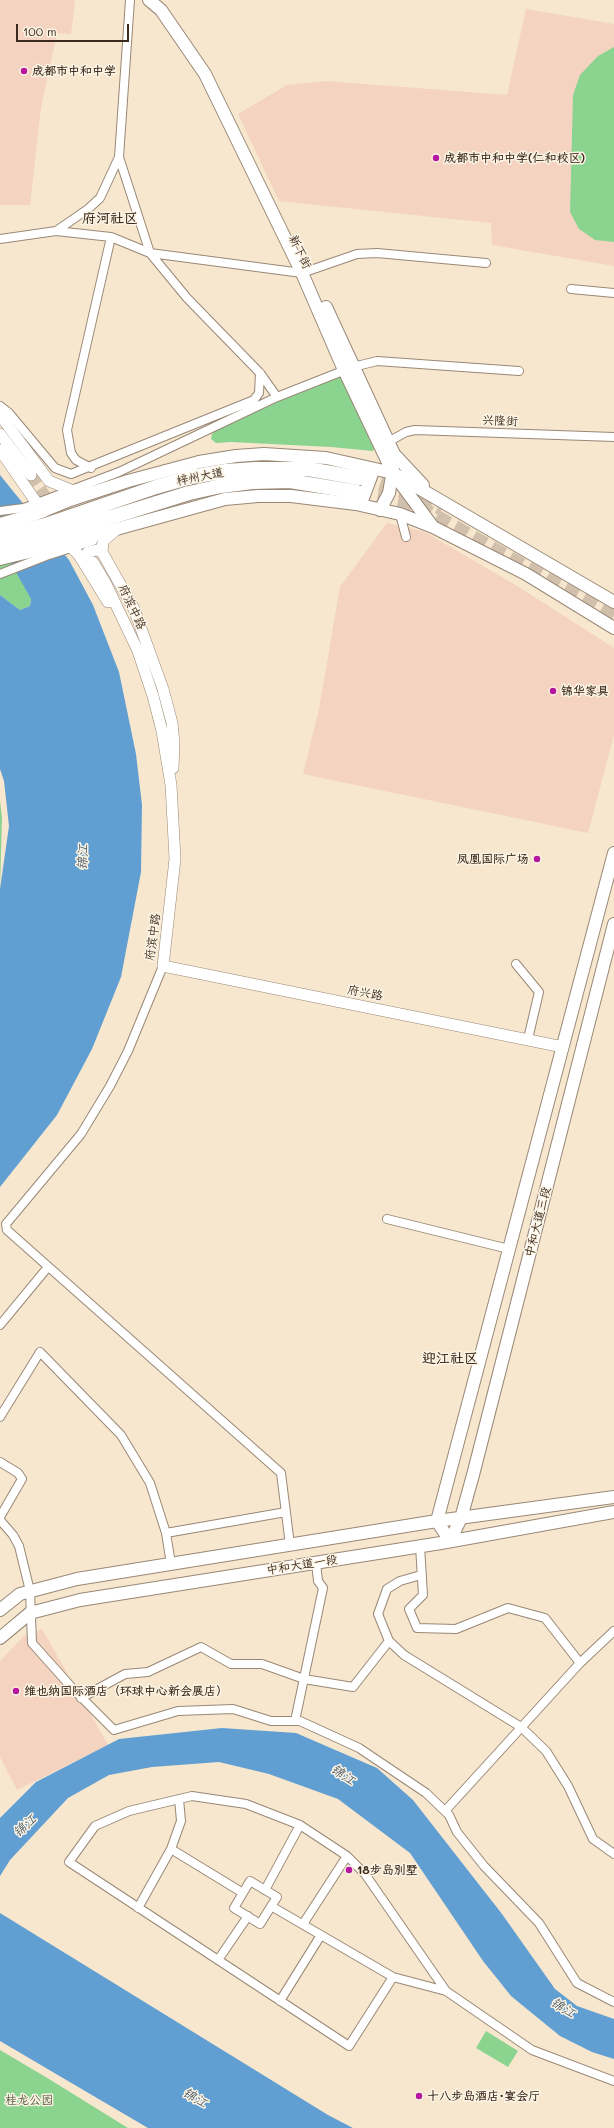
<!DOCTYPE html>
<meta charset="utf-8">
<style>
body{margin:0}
#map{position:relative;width:614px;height:2128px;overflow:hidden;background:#f7e7cf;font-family:Mali,sans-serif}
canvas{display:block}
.scale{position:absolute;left:16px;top:24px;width:113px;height:18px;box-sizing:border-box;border:2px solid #3b2a1e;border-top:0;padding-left:5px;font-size:12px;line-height:14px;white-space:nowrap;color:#3b2a1e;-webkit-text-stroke:3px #fcf5e5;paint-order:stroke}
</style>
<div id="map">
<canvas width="614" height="2128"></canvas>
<div class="scale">100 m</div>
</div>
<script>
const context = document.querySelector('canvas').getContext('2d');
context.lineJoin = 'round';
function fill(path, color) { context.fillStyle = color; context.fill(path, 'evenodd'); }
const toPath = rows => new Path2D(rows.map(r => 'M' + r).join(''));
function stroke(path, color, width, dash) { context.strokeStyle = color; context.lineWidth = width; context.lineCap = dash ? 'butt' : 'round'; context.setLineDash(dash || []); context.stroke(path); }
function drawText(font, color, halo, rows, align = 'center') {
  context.font = font + ' Mali,"LXGW WenKai TC",sans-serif'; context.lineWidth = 3; context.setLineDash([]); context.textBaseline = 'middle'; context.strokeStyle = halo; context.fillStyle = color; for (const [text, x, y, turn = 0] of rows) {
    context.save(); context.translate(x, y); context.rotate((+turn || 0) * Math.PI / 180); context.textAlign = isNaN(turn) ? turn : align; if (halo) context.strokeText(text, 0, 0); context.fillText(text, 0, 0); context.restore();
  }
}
fill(toPath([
 [0,0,75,0,71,34,57,33,41,108,30,205,0,205],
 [526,9,614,24,614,266,492,245,491,223,279,201,238,114,287,85,326,81,507,95],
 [387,523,425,532,522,589,614,648,614,735,588,833,303,774,319,709,340,587],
 [42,1629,108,1745,17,1790,0,1757,0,1661,24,1636]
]), '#f4d3c0');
fill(toPath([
 [614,47,614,242,595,240,579,229,570,212,573,95,580,75,598,56],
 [342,373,375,447,373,451,331,447,231,442,216,443,211,439,212,434,216,430],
 [0,544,31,598,30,606,20,610,0,595],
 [0,800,2,818,0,889],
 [486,2031,518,2051,508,2067,476,2048],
 [0,2050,49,2079,128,2128,0,2128]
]), '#8bd490');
fill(toPath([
 [0,475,69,560,93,605,119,672,136,754,142,805,141,872,121,977,92,1049,57,1115,0,1187,0,889,9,826,4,781,0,769,0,595,20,610,30,606,31,599,0,544],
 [222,1728,296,1733,377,1768,413,1800,502,1914,555,1989,577,2006,614,2019,614,2059,592,2052,560,2036,511,1996,483,1961,410,1853,338,1799,269,1774,219,1762,152,1767,109,1775,68,1798,10,1860,0,1876,0,1818,36,1782,119,1739],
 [0,1913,328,2115,353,2128,148,2128,0,2041]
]), '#619fd2');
stroke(toPath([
 [31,475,54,508]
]), '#d1c1ac', 11, [11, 5.5]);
stroke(toPath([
 [360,478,422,497,442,509],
 [357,492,416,505,614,617]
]), '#d1c1ac', 14, [14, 7]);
const minor = toPath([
 [119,157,150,253,187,298,260,373,277,397],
 [56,231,88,209,100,198,119,157,130,0],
 [0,239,56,231,111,237,150,253,302,273,357,254,377,253,486,263],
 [571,289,614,293],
 [0,406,9,413,55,468,71,474,254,400,259,393,260,373],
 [388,442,406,432,415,430,614,437],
 [91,468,76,460,71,453,67,430,111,237],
 [0,511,24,508,119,472,277,397,353,367,377,361,519,371],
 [400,514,406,537],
 [0,574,46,556,93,541],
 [516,964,539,992,528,1039],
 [163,966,128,1051,110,1086,81,1134,6,1224,7,1230,281,1473,290,1545],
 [387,1219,509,1249],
 [0,1325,48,1267],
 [0,1417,40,1352,121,1435,150,1483,166,1533,171,1564],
 [0,1462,18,1473,22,1479,0,1517],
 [0,1520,13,1535,19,1546,30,1591,32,1643,74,1690,114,1730,178,1711,233,1709,271,1721,300,1721,359,1748,426,1793,449,1815,457,1832,484,1866,539,1923,577,1983,614,2002],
 [166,1533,286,1512],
 [420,1546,423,1595,409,1609,417,1628,456,1629,508,1608,545,1618,580,1663],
 [389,1641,404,1655,521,1727,546,1751,568,1786,593,1839,614,1854],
 [81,1698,125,1674,148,1672,201,1647,231,1664,262,1664,304,1679,353,1687,389,1641,378,1614,387,1589,400,1581,421,1575],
 [295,1721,323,1588,318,1581,316,1563],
 [179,1799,181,1821,171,1849,243,1893],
 [445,1811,580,1663,614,1631],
 [250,1881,277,1897,260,1924,234,1908,250,1881],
 [265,1890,300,1825],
 [271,1906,393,1977],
 [138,1908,171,1849],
 [303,1924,347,1856],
 [218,1960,248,1916],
 [446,1991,365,1874,347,1856,300,1825,246,1804,192,1796,129,1811,95,1826,69,1862,349,2046,393,1977,446,1991,532,2050,614,2081],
 [280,2001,321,1935]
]);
const tertiary = toPath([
 [0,415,49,481,71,490,93,492],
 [0,434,31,475],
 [0,450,43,512],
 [117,529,103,541,102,552,134,609,163,689,172,723,174,743,173,768],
 [62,544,72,548,79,555,108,602],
 [93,562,106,584,138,651,153,696,162,731,171,785,175,859,163,966,563,1047],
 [84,563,84,559,88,552,97,550,102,552]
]);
const secondary = toPath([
 [149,0,161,10,205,74,302,273,344,370,393,473,433,527],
 [326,307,394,454,423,485],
 [356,504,363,498,372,474,366,467],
 [380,510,389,493,393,470],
 [0,524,36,514,70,500,128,481,199,462,236,456,264,454,326,458,393,473,614,602],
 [0,559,62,544,225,499,258,496,291,496,356,504,400,514,433,527,526,574,614,628],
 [450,1541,437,1521,614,853],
 [450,1541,461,1518,473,1475,614,924],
 [0,1610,20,1594,77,1579,437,1521,614,1497],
 [0,1638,30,1613,80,1600,441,1543,614,1512]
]);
const trunk = toPath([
 [0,536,45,525,156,487,191,477,226,471,255,469,308,469,360,478],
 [0,549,54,535,189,493,221,486,252,482,290,481,357,492]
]);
stroke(minor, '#998876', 10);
stroke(tertiary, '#998876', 12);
stroke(secondary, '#998876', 14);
stroke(trunk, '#998876', 16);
stroke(minor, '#fff', 8);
stroke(tertiary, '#fff', 11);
stroke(secondary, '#fff', 12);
stroke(trunk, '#fff', 14);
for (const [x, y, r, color] of [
 [24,71,4,"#b5179e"],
 [436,158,4,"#b5179e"],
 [553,691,4,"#b5179e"],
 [537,859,4,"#b5179e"],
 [16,1691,4,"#b5179e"],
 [349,1870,4,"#b5179e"],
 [419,2096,4,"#b5179e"]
]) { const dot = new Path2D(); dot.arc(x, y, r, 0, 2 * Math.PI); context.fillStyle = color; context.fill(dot); stroke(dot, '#fcf5e5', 1.5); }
drawText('bold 12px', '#3b2a1e', '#fcf5e5', [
 ["成都市中和中学",32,71],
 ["成都市中和中学(仁和校区)",444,158],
 ["锦华家具",561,691],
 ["凤凰国际广场",529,859,"right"],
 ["维也纳国际酒店（环球中心新会展店）",24,1691],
 ["18步岛别墅",357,1870],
 ["十八步岛酒店·宴会厅",427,2096]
], 'left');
drawText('12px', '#3b2a1e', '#fcf5e5', [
 ["新下街",300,252,64],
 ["兴隆街",500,421,2],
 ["梓州大道",200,477,-11],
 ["府滨中路",132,607,65],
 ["府滨中路",153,937,-82],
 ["府兴路",365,993,11],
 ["中和大道三段",538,1222,-76],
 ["中和大道一段",302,1565,-9]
]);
drawText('12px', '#4f543a', '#fcf5e5', [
 ["桂龙公园",29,2100]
]);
drawText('italic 13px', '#4a5966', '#fcf5e5', [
 ["锦江",83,857,-88],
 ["锦江",343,1775,34],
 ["锦江",25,1826,-43],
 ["锦江",563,2008,31],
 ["锦江",195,2098,30]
]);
drawText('bold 14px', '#3b2a1e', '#fcf5e5', [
 ["府河社区",110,219],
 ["迎江社区",450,1359]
]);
</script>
